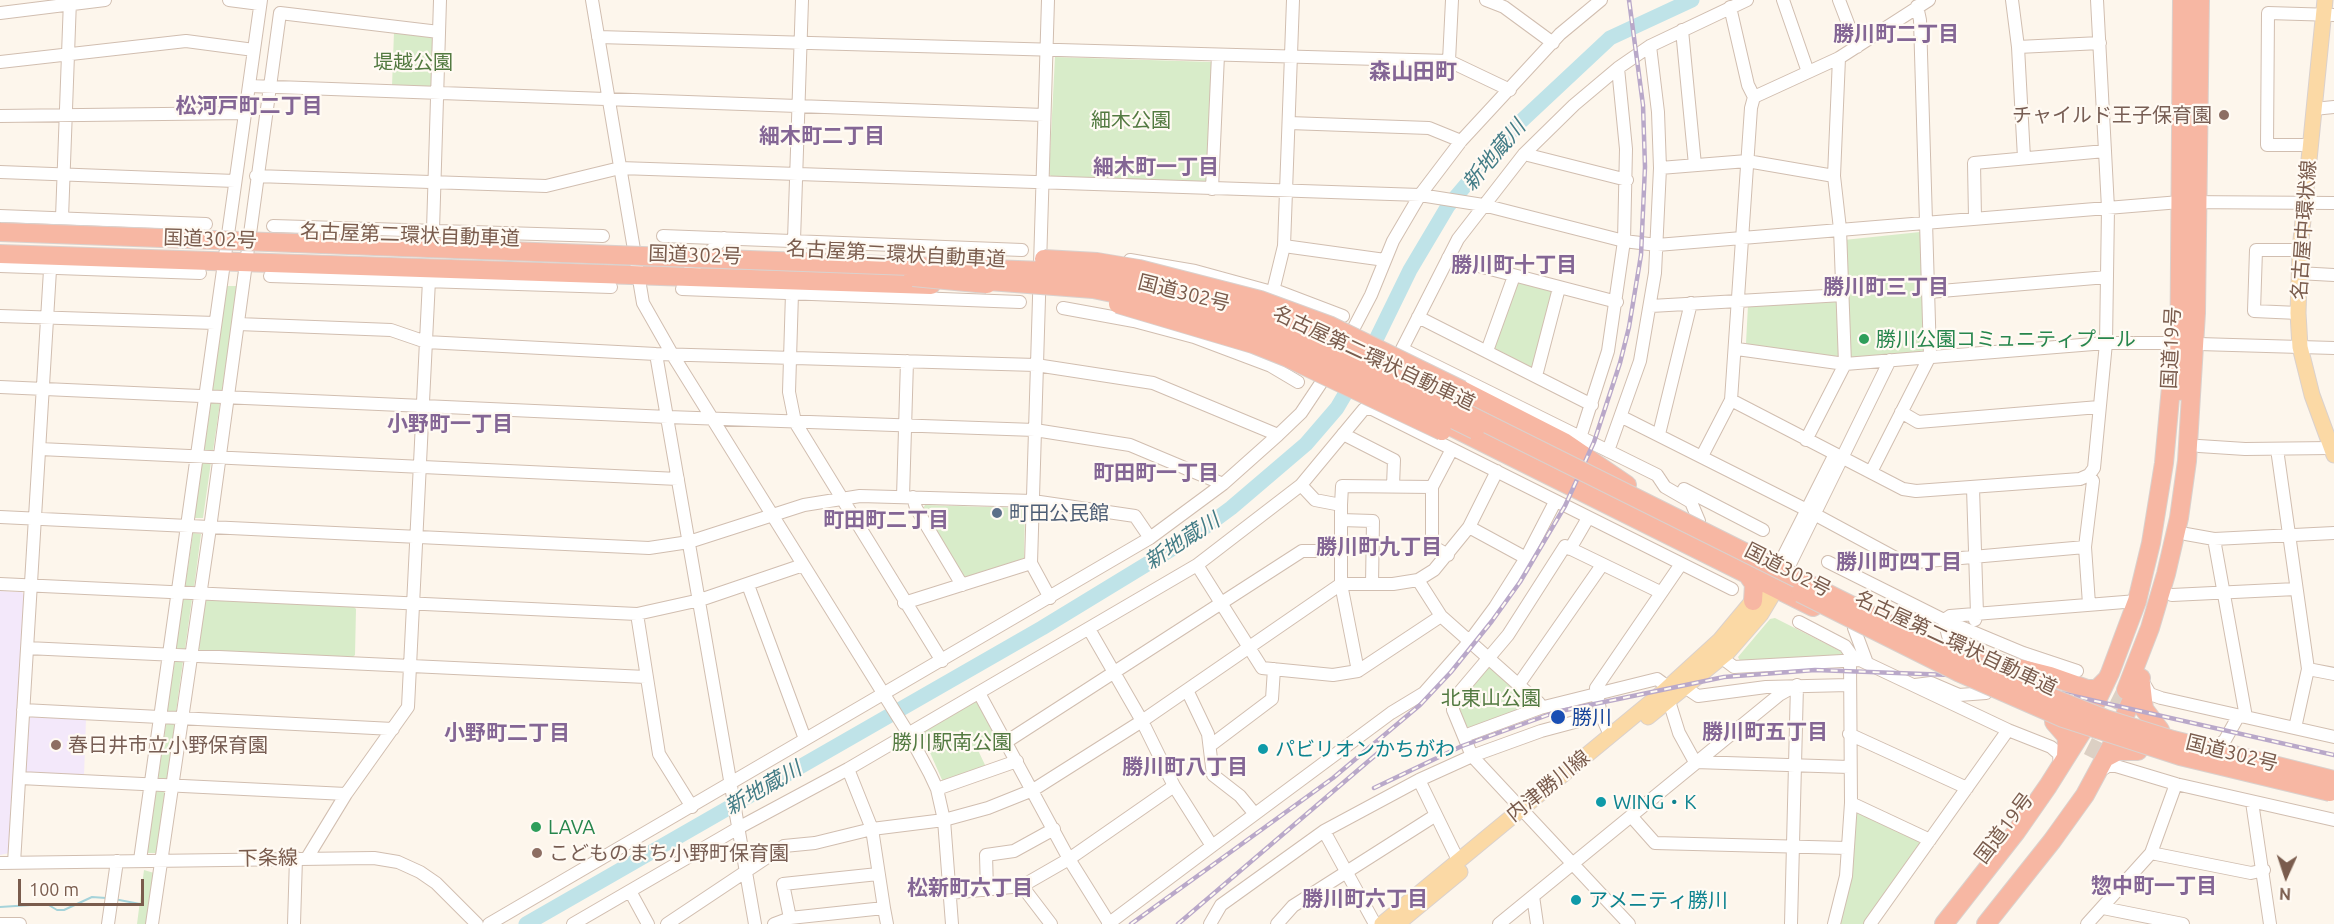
<!DOCTYPE html>
<meta charset="utf-8">
<style>
body{margin:0}
#map{position:relative;width:2334px;height:924px;overflow:hidden;background:#fdf6ec;font-family:Ubuntu,sans-serif}
canvas{display:block}
.north{position:absolute;left:2256px;top:846px;width:60px;height:60px;-webkit-text-stroke:4px #fffaf3;paint-order:stroke;rotate:183deg;font-size:16px;font-weight:700;line-height:24px;text-align:center;color:#7a5c4d}
.north::after{content:'';display:block;margin:auto;width:21px;height:27px;background:#7a5c4d;clip-path:polygon(50% 0,100% 100%,50% 72%,0 100%)}
.scale{position:absolute;left:18px;top:879px;width:126px;height:27px;box-sizing:border-box;border:3px solid #7a5c4d;border-top:0;padding-left:8px;font-size:18px;line-height:21px;white-space:nowrap;color:#7a5c4d;-webkit-text-stroke:4px #fffaf3;paint-order:stroke}
</style>
<div id="map">
<canvas width="2334" height="924"></canvas>
<div class="north">N</div>
<div class="scale">100 m</div>
</div>
<script>
const context = document.querySelector('canvas').getContext('2d');
context.lineJoin = 'round';
function fill(path, color) { context.fillStyle = color; context.fill(path, 'evenodd'); }
const toPath = rows => new Path2D(rows.map(r => 'M' + r).join(''));
function stroke(path, color, width, dash) { context.strokeStyle = color; context.lineWidth = width; context.lineCap = dash ? 'butt' : 'round'; context.setLineDash(dash || []); context.stroke(path); }
function drawText(font, color, halo, rows, align = 'center') {
  context.font = font + ' Ubuntu,"Noto Sans JP",sans-serif'; context.lineWidth = 4.5; context.setLineDash([]); context.textBaseline = 'middle'; context.strokeStyle = halo; context.fillStyle = color; for (const [text, x, y, turn = 0] of rows) {
    context.save(); context.translate(x, y); context.rotate((+turn || 0) * Math.PI / 180); context.textAlign = isNaN(turn) ? turn : align; if (halo) context.strokeText(text, 0, 0); context.fillText(text, 0, 0); context.restore();
  }
}
fill(toPath([
 [0,591,22,592,24,595,9,853,0,855],
 [31,717,86,719,84,776,28,773,25,770,28,719]
]), '#f3e8fa');
fill(toPath([
 [394,32,435,38,432,88,392,86],
 [1055,57,1212,62,1208,184,1052,177,1049,174],
 [1920,232,1926,351,1921,356,1853,358,1850,355,1844,240],
 [1520,281,1552,289,1554,293,1532,369,1495,351,1493,347,1516,283],
 [227,286,237,286,222,391,212,391],
 [1837,300,1839,358,1749,345,1746,343,1748,305],
 [211,402,220,403,213,451,204,451],
 [202,462,211,462,203,518,194,518],
 [925,505,1023,508,1025,510,1024,558,967,579,963,577,922,510],
 [193,533,201,534,194,588,185,587],
 [183,598,192,599,185,649,176,649],
 [207,600,354,607,356,609,355,655,352,658,200,650,197,647,204,602],
 [1775,618,1848,655,1847,658,1741,663,1738,657,1770,619],
 [175,660,183,661,176,712,167,711],
 [1490,664,1532,703,1532,708,1470,731,1456,708,1456,700],
 [978,700,998,735,976,746,986,767,943,782,920,730],
 [166,723,175,723,167,779,158,779],
 [156,790,165,790,156,853,147,853],
 [1856,809,1921,842,1864,924,1840,924],
 [144,870,154,873,147,924,137,924]
]), '#d8ecc9');
stroke(toPath([
 [114,899,140,904],
 [0,907,47,904,57,910,64,910,92,897,106,898]
]), '#a5d3da', 2);
stroke(toPath([
 [1368,356,1410,270,1448,206,1516,126,1610,38,1692,0],
 [526,924,1042,628,1193,536,1231,508,1306,444,1337,408,1354,379]
]), '#bfe3e8', 15);
stroke(toPath([
 [2092,758,2126,690]
]), '#dcd0c4', 18, [18, 9]);
const minor = toPath([
 [229,0,260,4],
 [592,0,643,303,672,354,908,733,930,774,937,789,944,820,952,924],
 [1048,0,1031,563,1050,598],
 [1486,0,1504,7,1553,43],
 [1783,0,1808,72],
 [1839,0,1857,47],
 [1929,0,1839,58,1754,97,1751,108,1731,400,1903,489,1916,491,2080,479,2089,475,2094,468,2106,343,2108,208,2097,0],
 [2012,0,2018,47,2024,158],
 [1730,7,1748,85,1754,97],
 [0,13,105,0],
 [1682,30,1695,165],
 [598,37,1449,61,1510,90],
 [2018,47,2100,43],
 [1449,61,1452,0],
 [0,62,186,41,254,50],
 [249,86,1044,115],
 [2314,109,2334,107],
 [0,116,245,113],
 [1289,123,1429,128,1461,141],
 [2310,145,2267,145,2268,13,2334,15],
 [1524,154,1627,180],
 [1660,168,1747,161,1834,176],
 [0,172,235,181],
 [256,176,546,186,620,168,1420,195,1483,205,1624,241,1657,245,2180,202,2334,203],
 [1212,189,1218,55],
 [0,216,206,224],
 [62,218,70,0],
 [1975,218,1974,163,2105,151],
 [273,226,603,236],
 [433,230,440,0],
 [663,236,1022,250],
 [794,240,802,0],
 [1284,246,1385,260],
 [1448,258,1617,302],
 [1130,260,1195,271,1268,291,1280,292,1343,316],
 [0,266,200,273],
 [2298,273,2334,275],
 [270,276,611,287],
 [683,277,724,238],
 [682,289,1020,302],
 [1273,291,1284,246,1293,0],
 [1929,292,2107,277],
 [792,293,789,392,795,422,942,661],
 [1651,306,1843,295],
 [1063,308,1134,321,1194,337,1271,366,1298,382],
 [2298,313,2254,311,2256,250,2300,250],
 [0,316,215,323],
 [1418,317,1592,405],
 [238,324,391,330,426,342,656,354,1036,365,1153,383,1278,435],
 [1347,341,1371,295,1393,241,1420,195,1461,141,1560,34,1601,0],
 [2199,344,2334,348],
 [1737,349,1845,364,2106,343,2175,343],
 [1487,351,1514,276],
 [656,354,755,924],
 [1536,376,1559,288],
 [0,387,668,417,1035,430,1130,445,1223,484],
 [1901,412,1918,422,2099,407],
 [1622,417,1807,510],
 [1343,434,1394,460,1393,486],
 [1659,434,1691,303],
 [1580,438,1608,351,1624,241,1626,149,1618,68],
 [1806,440,1845,364,1840,229,1834,176,1839,58],
 [2199,446,2245,449,2331,448],
 [40,449,678,479],
 [2277,449,2308,669],
 [1608,451,1640,361,1655,273,1660,168,1658,112,1650,46],
 [1702,456,1731,400],
 [1871,472,1930,356,1920,20,1917,6],
 [2089,475,2093,481,2085,547,2089,604],
 [1301,485,1315,500,1341,505,1341,584,1358,671],
 [1973,488,1977,614,1975,620],
 [1684,489,1763,530],
 [903,497,907,361],
 [913,497,916,508,962,585],
 [1341,505,1342,486,1432,487],
 [1816,515,1905,563,2085,547],
 [0,517,649,548,689,542,804,505,860,496,1033,501,1135,516,1150,538],
 [1341,520,1373,521,1372,584],
 [1699,521,1691,502,1665,487,1657,475,1402,349,1458,239,1524,154,1574,105,1618,68,1650,46,1747,0],
 [1469,527,1526,558],
 [2186,534,2214,539,2334,533],
 [2214,539,2246,717],
 [1570,549,1588,518],
 [1448,555,1432,546,1432,487,1452,449],
 [1781,561,1835,454],
 [1828,562,1944,620,2023,653,2077,671],
 [1197,565,1262,668,1333,675,1358,671,1441,616],
 [1789,566,1890,360],
 [1418,580,1441,616,1539,703,1540,708,1464,736],
 [0,584,637,614,700,600,803,565],
 [748,585,805,739],
 [2172,595,2296,589],
 [904,603,1031,563],
 [637,614,659,754,692,807],
 [1799,622,1845,646,1855,660],
 [1854,628,1867,663],
 [1089,629,1142,721,1174,786,1212,846,1391,713,1424,693,1469,642,1495,607,1526,558,1555,502],
 [1951,647,1944,620,1950,616,2137,601],
 [27,648,646,677],
 [1722,658,1734,667,1860,660,2008,730,2051,747,2059,754,2060,767],
 [2143,682,2150,694,2161,698,2334,737],
 [1519,684,1602,565],
 [1915,685,1931,683,1959,695,1986,693],
 [1686,688,1698,696,1766,687,1849,685],
 [1187,690,1208,734,1213,775,1240,796,1254,813],
 [979,693,1069,859,1109,923],
 [1669,701,1679,733,1695,762,1849,767],
 [1540,708,1657,679,1668,687],
 [23,710,393,729],
 [2295,728,2308,669,2334,674],
 [1849,734,1967,788],
 [1610,735,1601,715,1596,688,1681,564],
 [1006,742,1302,551,1341,551],
 [1211,745,1272,699,1274,669],
 [2217,746,2225,740,2239,715],
 [848,769,872,829,884,908],
 [2098,772,2108,766,2116,766,2176,784,2334,820],
 [20,778,346,794],
 [1419,780,1458,860],
 [937,789,1017,761],
 [2252,802,2270,924],
 [1851,803,1930,840],
 [1631,816,1655,843,1847,848],
 [1324,831,1375,924],
 [2151,853,2251,873,2264,870],
 [307,858,346,794,408,707,429,280],
 [140,860,261,0],
 [0,863,374,858,398,862,420,872,436,883,477,924],
 [14,863,50,270],
 [1022,886,1051,924],
 [987,890,986,855,1014,851,1054,829],
 [630,891,648,924],
 [950,893,1022,886,1069,859,1174,786],
 [1533,896,1537,924],
 [2103,908,2183,924],
 [790,918,783,884,878,874],
 [0,924,20,924],
 [108,924,117,861],
 [152,924,211,521,280,13,439,32],
 [294,924,296,858],
 [489,924,1150,538,1223,484,1278,435,1301,413,1329,371],
 [573,924,740,827,848,769,1197,565,1301,485,1364,409,1372,409,1732,589],
 [667,924,784,846,815,843,872,829,944,820,988,808,1033,790,1142,721,1341,584,1393,584,1418,580,1434,570,1469,527,1497,471],
 [774,924,790,918,884,908,887,924],
 [1108,924,1212,846],
 [1210,924,1221,905,1324,831,1419,780,1472,756,1541,731,1601,715],
 [1277,924,1293,906,1436,815],
 [1499,924,1779,695,1797,685],
 [1629,924,1472,756,1453,710,1453,700,1508,635,1565,546,1660,592],
 [1791,924,1797,685],
 [1834,924,1846,876,1851,803,1850,660],
 [1870,924,2008,730],
 [2087,924,2151,853,2176,784]
]);
const major = toPath([
 [2325,0,2300,250,2298,313,2300,347,2312,395,2334,455],
 [1648,717,1727,653,1761,614,1782,579],
 [1382,924,1663,692,1720,640,1760,592],
 [1397,924,1460,872]
]);
const highway = toPath([
 [0,254,931,285],
 [1462,390,1564,442,1627,485],
 [2179,391,2182,0],
 [1454,428,1813,607],
 [1747,574,1754,584,1753,601],
 [1974,657,2050,676,2087,689,2097,689,2107,679],
 [2141,683,2144,709,2160,730],
 [2126,690,2150,628,2166,574,2179,518,2187,461,2196,313,2200,0],
 [2054,722,2067,737,2066,756],
 [2105,758,2118,751,2138,751],
 [1944,924,2016,832,2048,786,2082,732,2110,673,2137,601,2151,543,2164,463,2172,376],
 [1986,924,2052,841,2085,795,2113,743,2141,678]
]);
stroke(minor, '#d1beb0', 14);
stroke(major, '#dad1cd', 17);
stroke(highway, '#dad1cd', 20);
stroke(minor, '#fff', 12);
stroke(major, '#fbd9a5', 15);
stroke(highway, '#f7b7a3', 18);
const rail = toPath([
 [1374,788,1462,746,1556,712,1724,677,1815,670,1951,675,2047,690,2334,755],
 [1131,924,1333,778,1420,705,1451,672,1492,621,1520,582,1565,506,1594,442,1620,363,1629,327,1641,255,1645,167,1643,105,1629,0],
 [1178,924,1378,753]
]);
stroke(rail, '#b9a8c9', 4.5);
stroke(rail, '#fffaf3', 2, [7]);
const highwayBridge = toPath([
 [0,232,1044,271,1090,275,1175,291,1257,315,1321,341,1941,650,2012,682,2106,719,2173,740,2334,780],
 [1044,259,1097,262,1139,269,1260,300,1331,326,1462,390],
 [913,277,987,284],
 [976,280,1093,289,1210,313,1255,328,1320,354,1475,430],
 [1118,304,1253,344,1288,358,1442,431],
 [1800,593,1958,672,2063,718,2180,756,2330,792]
]);
stroke(highwayBridge, '#dad1cd', 20, []);
stroke(highwayBridge, '#f7b7a3', 18);
for (const [x, y, r, color] of [
 [2224,115,6,"#8d6e63"],
 [1864,339,6,"#2e9e5b"],
 [997,513,6,"#5c6f8a"],
 [1558,717,8,"#1a4fb4"],
 [56,745,6,"#8d6e63"],
 [1263,749,6,"#0f9aa8"],
 [1601,802,6,"#0f9aa8"],
 [536,827,6,"#2e9e5b"],
 [537,853,6,"#8d6e63"],
 [1576,900,6,"#0f9aa8"]
]) { const dot = new Path2D(); dot.arc(x, y, r, 0, 2 * Math.PI); context.fillStyle = color; context.fill(dot); stroke(dot, '#fffaf3', 2); }
drawText('20px', '#537a41', '#fffaf3', [
 ["堤越公園",413,62],
 ["細木公園",1131,120],
 ["北東山公園",1491,698],
 ["勝川駅南公園",952,742]
]);
drawText('20px', '#785e54', '#fffaf3', [
 ["チャイルド王子保育園",2212,115,"right"],
 ["春日井市立小野保育園",68,745],
 ["こどものまち小野町保育園",549,853]
], 'left');
drawText('20px', '#7a5c4d', '#fffaf3', [
 ["名古屋中環状線",2304,230,-86],
 ["名古屋第二環状自動車道",410,235,2],
 ["国道302号",210,239,2],
 ["名古屋第二環状自動車道",896,254,3],
 ["国道302号",695,255,2],
 ["国道302号",1184,293,14],
 ["国道19号",2171,348,-87],
 ["名古屋第二環状自動車道",1374,358,25],
 ["国道302号",1788,570,27],
 ["名古屋第二環状自動車道",1956,643,25],
 ["国道302号",2232,753,14],
 ["内津勝川線",1548,786,-39],
 ["国道19号",2004,828,-53],
 ["下条線",268,858,-1]
]);
drawText('20px', '#27864d', '#fffaf3', [
 ["勝川公園コミュニティプール",1876,339],
 ["LAVA",548,827]
], 'left');
drawText('20px', '#4e5e75', '#fffaf3', [
 ["町田公民館",1009,513]
], 'left');
drawText('20px', '#164399', '#fffaf3', [
 ["勝川",1572,717]
], 'left');
drawText('20px', '#0d838f', '#fffaf3', [
 ["パビリオンかちがわ",1275,749],
 ["WING・K",1613,802],
 ["アメニティ勝川",1588,900]
], 'left');
drawText('bold 21px', '#846695', '#fffaf3', [
 ["勝川町二丁目",1896,34],
 ["松河戸町二丁目",249,106],
 ["細木町二丁目",822,136],
 ["細木町一丁目",1156,167],
 ["勝川町十丁目",1514,265],
 ["勝川町三丁目",1886,287],
 ["小野町一丁目",450,424],
 ["町田町一丁目",1156,473],
 ["町田町二丁目",886,520],
 ["勝川町九丁目",1379,547],
 ["勝川町四丁目",1899,562],
 ["勝川町五丁目",1765,732],
 ["小野町二丁目",507,733],
 ["勝川町八丁目",1185,767],
 ["惣中町一丁目",2154,886],
 ["松新町六丁目",970,888],
 ["勝川町六丁目",1365,899]
]);
drawText('italic 21px', '#437c86', '#fffaf3', [
 ["新地蔵川",1494,155,-50],
 ["新地蔵川",1182,541,-33],
 ["新地蔵川",763,788,-30]
]);
drawText('bold 22px', '#846695', '#fffaf3', [
 ["森山田町",1413,72]
]);
</script>
